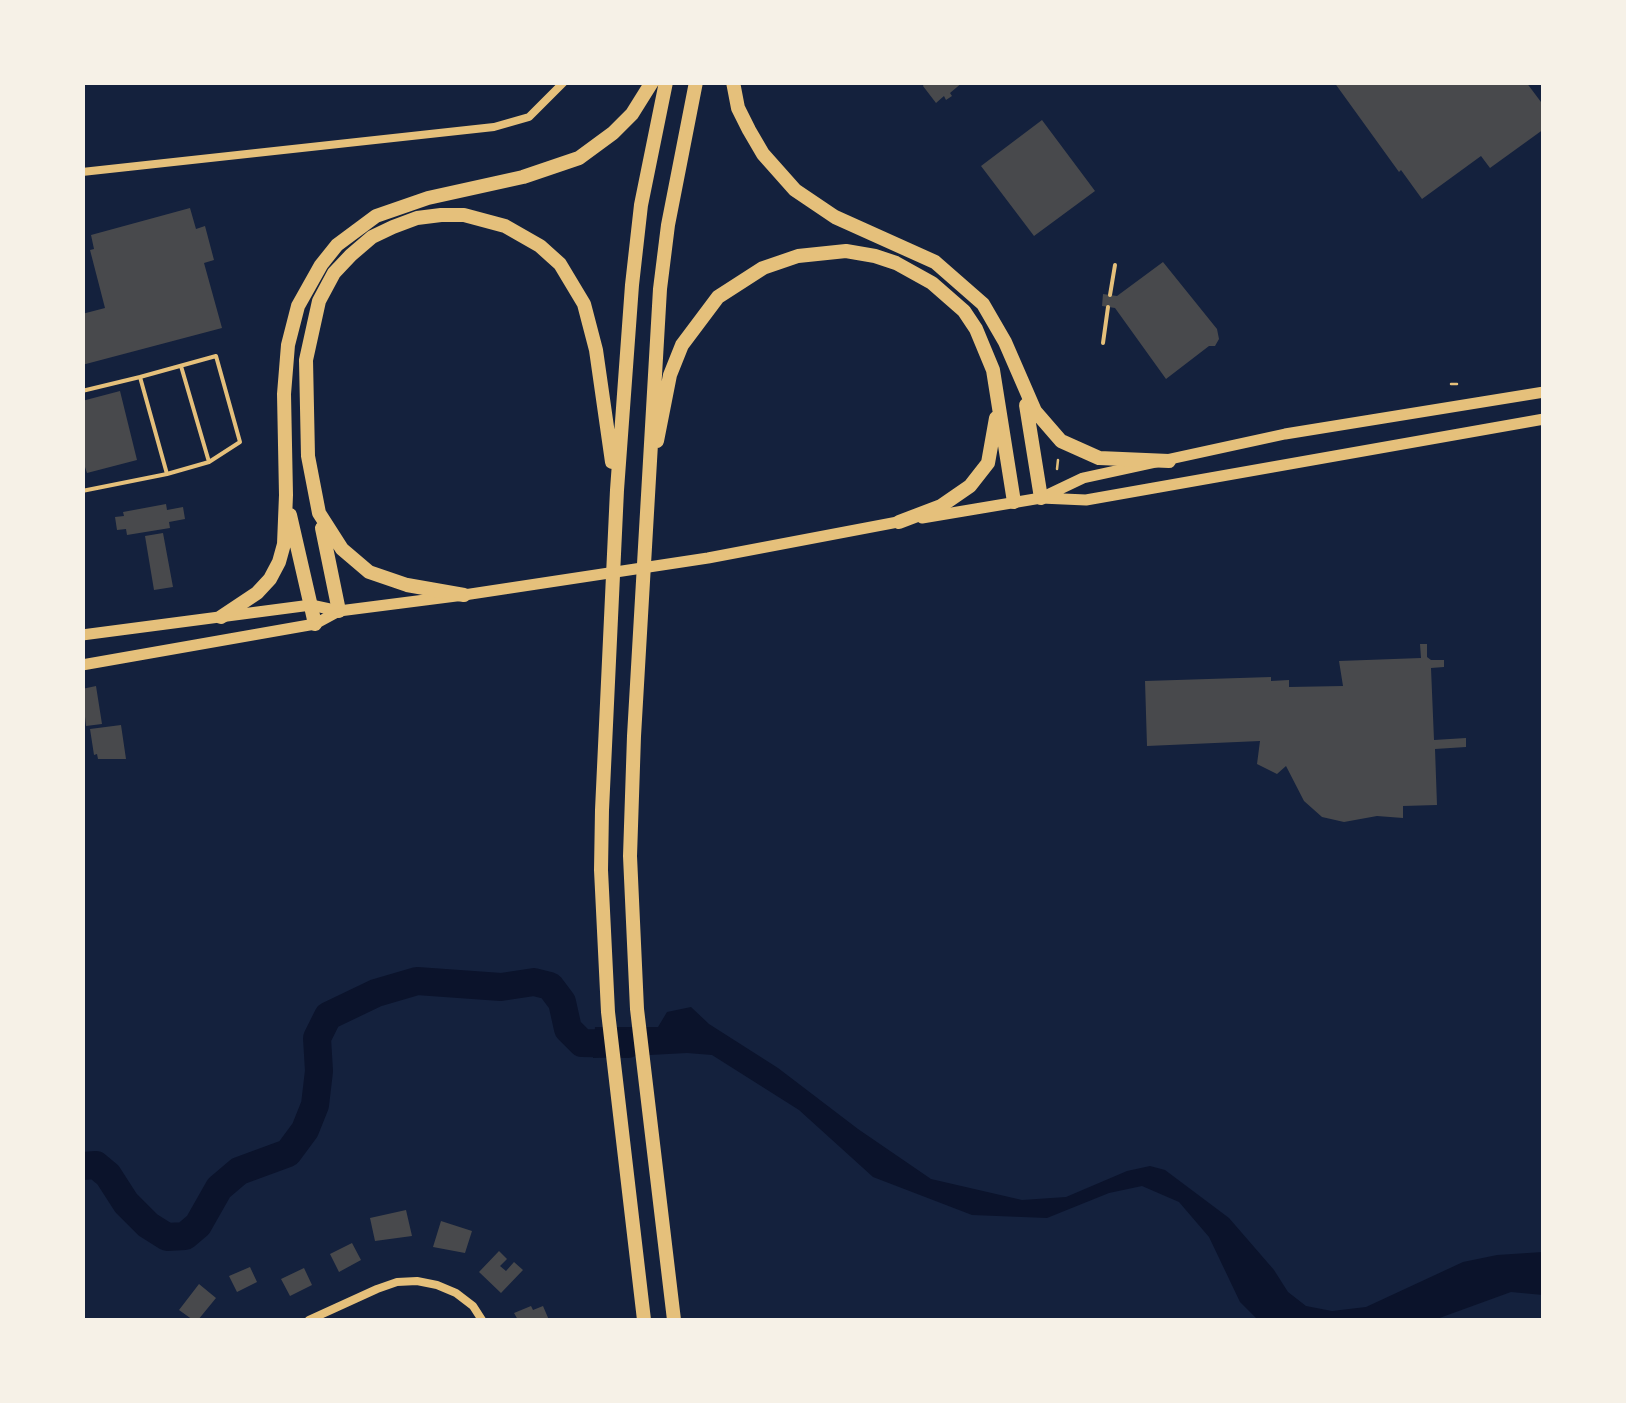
<!DOCTYPE html>
<style>
body{margin:0}
#map{position:relative;width:1626px;height:1403px;overflow:hidden;background:#14213d;font-family:"PT Sans Narrow",sans-serif}
canvas{display:block}
.frame{position:absolute;inset:0;border:85px solid #f6f1e7;pointer-events:none}
</style>
<div id="map">
<canvas width="1626" height="1403"></canvas>
<div class="frame"></div>
</div>
<script>
const context = document.querySelector('canvas').getContext('2d');
context.lineJoin = 'round';
function fill(path, color) { context.fillStyle = color; context.fill(path, 'evenodd'); }
const toPath = rows => new Path2D(rows.map(r => 'M' + r).join(''));
function stroke(path, color, width, dash) { context.strokeStyle = color; context.lineWidth = width; context.lineCap = dash ? 'butt' : 'round'; context.setLineDash(dash || []); context.stroke(path); }
fill(toPath([
 [691,1007,709,1024,778,1068,858,1129,931,1179,1022,1200,1066,1197,1127,1171,1150,1166,1165,1170,1229,1218,1274,1270,1288,1292,1306,1306,1332,1311,1366,1307,1463,1262,1497,1255,1543,1252,1543,1295,1511,1292,1434,1320,1258,1320,1240,1302,1209,1237,1179,1202,1142,1186,1109,1193,1047,1218,972,1215,873,1177,799,1110,712,1055,687,1053,593,1058,595,1027,658,1027,667,1012]
]), '#0b132b');
stroke(toPath([
 [82,1166,96,1165,108,1175,126,1203,148,1225,167,1237,185,1236,198,1225,219,1188,239,1171,288,1153,305,1130,315,1105,319,1071,317,1038,328,1016,376,993,417,981,501,987,534,982,550,986,562,1002,568,1029,582,1043,628,1044]
]), '#0b132b', 28);
fill(toPath([
 [925,82,963,82,950,93,952,96,946,100,944,96,936,103,923,86],
 [1334,82,1526,82,1544,106,1544,129,1490,168,1481,156,1422,199,1401,170,1399,172],
 [1042,120,1095,191,1034,236,981,166],
 [190,208,196,229,205,226,214,260,204,263,222,328,82,365,82,314,105,308,90,250,94,249,91,235],
 [1163,262,1217,329,1219,339,1215,346,1209,346,1166,379,1115,308,1102,306,1103,294,1117,296],
 [120,391,137,460,87,473,85,467,82,468,82,401],
 [166,504,167,510,183,507,185,519,169,522,170,528,127,535,126,529,117,530,115,517,124,516,123,512],
 [163,533,173,587,154,590,145,536],
 [1420,644,1427,644,1427,657,1431,660,1444,660,1444,667,1431,668,1434,740,1466,738,1466,747,1435,749,1437,805,1403,806,1403,818,1377,816,1344,822,1322,817,1304,801,1286,766,1277,774,1257,764,1260,741,1147,746,1145,681,1271,677,1271,681,1289,680,1289,687,1343,686,1339,661,1421,658],
 [96,686,102,724,86,726,82,689],
 [121,725,126,759,98,759,97,754,94,755,90,729],
 [406,1210,412,1236,375,1241,370,1218],
 [441,1221,472,1231,465,1253,433,1247],
 [352,1243,361,1260,339,1272,330,1254],
 [499,1251,507,1259,500,1266,506,1271,514,1262,523,1270,501,1293,479,1272],
 [250,1267,257,1282,237,1292,229,1276],
 [304,1268,312,1285,290,1296,281,1279],
 [199,1284,216,1298,198,1320,193,1320,179,1310],
 [531,1306,533,1310,543,1306,549,1320,518,1320,514,1313]
]), '#48494c');
stroke(toPath([
 [1451,384,1457,384],
 [1057,469,1058,460]
]), '#e5c07b', 2.5);
stroke(toPath([
 [1110,295,1115,265],
 [1103,343,1108,307],
 [181,366,209,462],
 [140,377,216,356,240,442,209,462,167,474],
 [82,391,140,377,167,474,82,491]
]), '#e5c07b', 4);
stroke(toPath([
 [82,172,494,127,529,117,564,82],
 [309,1320,377,1289,397,1282,417,1281,437,1285,456,1293,473,1306,482,1320]
]), '#e5c07b', 8);
stroke(toPath([
 [1041,498,1083,478,1285,434,1544,392],
 [922,518,1041,498,1086,500,1544,419],
 [82,635,311,605,339,611,464,595,708,558,903,521],
 [82,665,315,624,339,611]
]), '#e5c07b', 11);
stroke(toPath([
 [733,82,738,108,749,130,763,154,795,190,835,217,935,262,983,304,1005,342,1035,411,1061,441,1099,458,1169,461],
 [1026,405,1041,498],
 [657,441,670,375,682,345,718,297,763,268,798,256,846,251,875,256,896,263,932,283,964,311,976,329,993,370,1014,502],
 [290,515,315,624],
 [899,522,941,506,970,486,988,463,996,418],
 [322,528,339,611],
 [464,595,407,585,369,572,342,549,319,513,308,456,306,360,319,301,334,273,351,255,372,237,393,227,417,218,441,215,464,215,505,226,540,246,560,264,584,304,596,350,612,462],
 [221,617,257,593,270,579,279,562,284,544,286,495,284,394,288,345,298,306,321,265,337,245,376,216,428,198,523,177,579,158,613,133,632,114,652,82],
 [644,1320,608,1012,601,870,602,810,617,490,632,285,641,205,666,82],
 [674,1320,637,1009,630,856,634,736,660,289,668,225,696,82]
]), '#e5c07b', 14);
</script>
